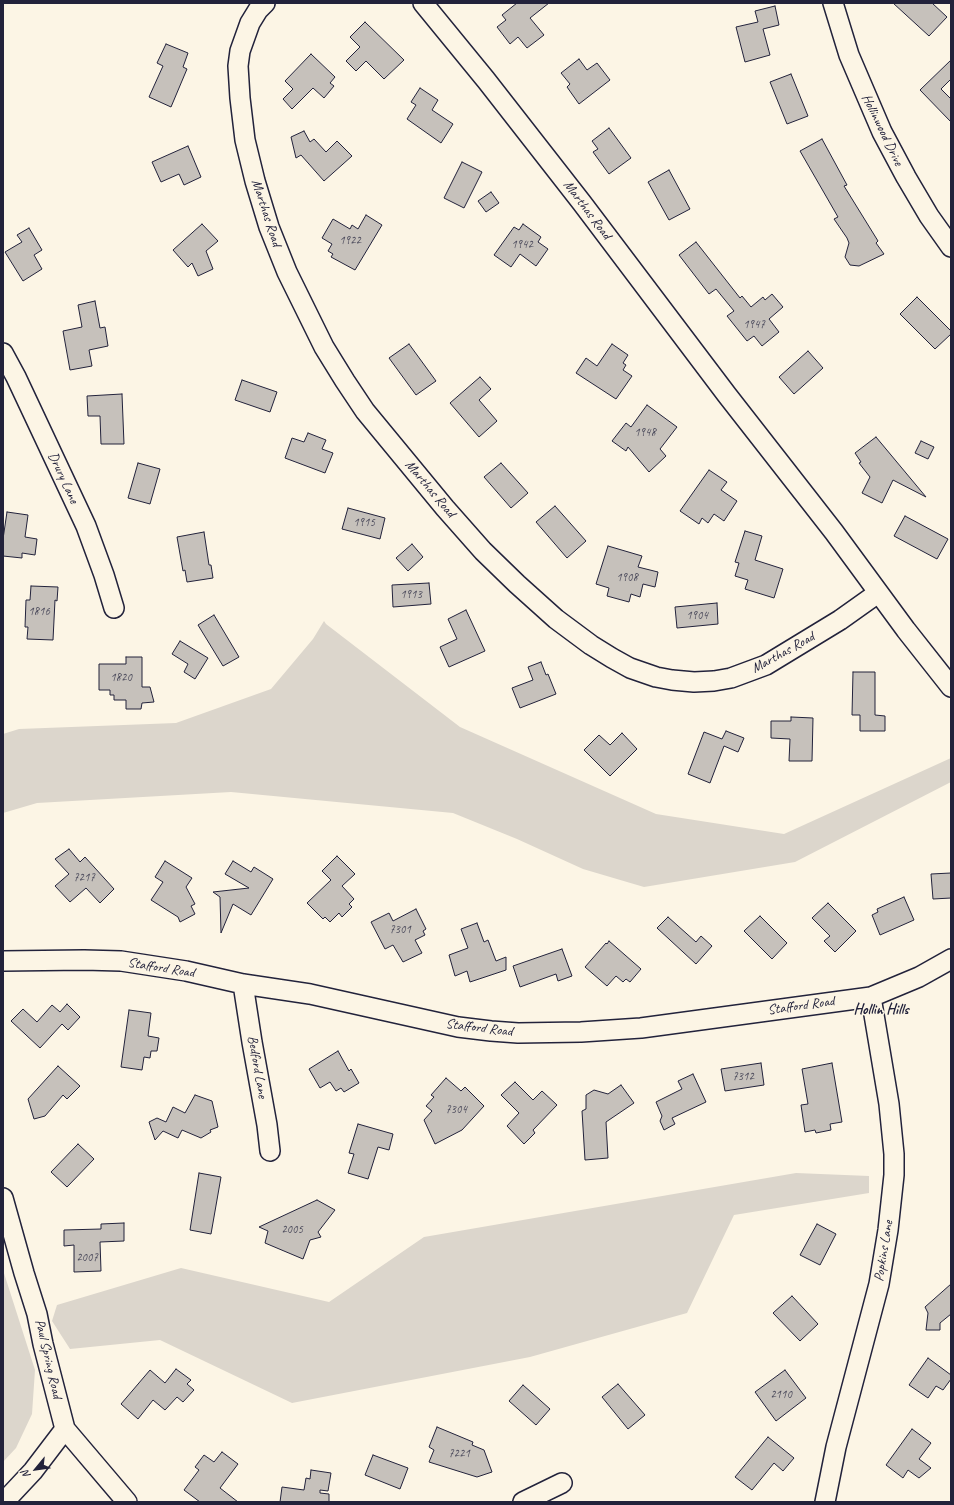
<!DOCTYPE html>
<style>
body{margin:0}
#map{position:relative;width:954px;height:1505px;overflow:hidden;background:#fcf5e5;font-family:Caveat,sans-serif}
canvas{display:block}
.frame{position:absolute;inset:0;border:4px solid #22223b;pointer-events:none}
.north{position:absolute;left:16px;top:1449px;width:40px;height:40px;-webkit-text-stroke:3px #fcf5e5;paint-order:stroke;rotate:241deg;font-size:11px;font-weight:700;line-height:16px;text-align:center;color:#22223b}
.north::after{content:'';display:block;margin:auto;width:14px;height:18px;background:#22223b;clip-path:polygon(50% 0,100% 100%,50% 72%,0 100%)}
</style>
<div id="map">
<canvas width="954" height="1505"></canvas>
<div class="frame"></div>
<div class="north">N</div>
</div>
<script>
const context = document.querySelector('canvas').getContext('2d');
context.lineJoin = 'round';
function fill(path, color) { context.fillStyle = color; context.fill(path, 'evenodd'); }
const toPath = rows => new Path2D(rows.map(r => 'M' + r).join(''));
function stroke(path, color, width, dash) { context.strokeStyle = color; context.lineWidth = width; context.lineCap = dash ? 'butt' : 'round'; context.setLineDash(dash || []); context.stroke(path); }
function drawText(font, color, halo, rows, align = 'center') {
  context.font = font + ' Caveat,sans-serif'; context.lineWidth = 3; context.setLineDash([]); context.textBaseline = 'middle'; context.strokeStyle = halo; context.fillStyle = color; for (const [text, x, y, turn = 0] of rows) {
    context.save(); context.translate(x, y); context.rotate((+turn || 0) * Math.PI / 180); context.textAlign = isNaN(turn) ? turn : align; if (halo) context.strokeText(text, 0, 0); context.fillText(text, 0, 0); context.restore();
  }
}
fill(toPath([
 [324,621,326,624,460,727,656,814,784,834,951,758,951,782,795,862,644,887,583,869,517,839,453,813,231,792,37,803,3,813,3,734,19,729,176,723,271,689,313,639],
 [796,1173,869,1176,869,1193,734,1215,687,1313,530,1357,292,1403,160,1340,70,1349,52,1321,57,1305,181,1268,329,1302,424,1237],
 [3,1270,35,1370,32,1414,16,1448,3,1462]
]), '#dcd6cc');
const building = toPath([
 [517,3,549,3,530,18,544,35,527,48,518,37,510,44,497,27,506,20,502,15,517,3],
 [893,3,932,3,947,17,929,36,893,3],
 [775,6,779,25,763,29,770,55,745,62,736,27,758,22,755,11,775,6],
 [365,22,404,60,384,79,366,61,356,71,346,61,360,47,350,37,365,22],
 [166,44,188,53,183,67,187,69,171,107,149,97,163,66,157,63,166,44],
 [311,54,335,77,330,83,334,86,324,98,313,88,292,109,283,99,293,89,285,81,311,54],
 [579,59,587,70,597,63,610,80,579,104,567,87,570,84,561,73,579,59],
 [951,60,951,79,941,89,951,99,951,122,920,90,951,60],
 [791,74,808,116,787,124,770,82,791,74],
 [420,88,438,100,432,110,453,124,441,143,407,119,416,105,411,102,420,88],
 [609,128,631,158,609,174,593,152,598,149,592,141,609,128],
 [304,131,310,142,314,139,326,152,337,141,352,156,324,181,301,155,296,158,291,137,304,131],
 [822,139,847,185,844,186,878,241,876,243,884,254,859,266,850,265,845,257,849,243,847,238,834,219,838,217,800,151,822,139],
 [188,146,201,177,184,185,179,174,161,182,152,162,188,146],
 [462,162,482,172,464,208,444,198,462,162],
 [669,170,690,209,669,220,648,182,669,170],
 [491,192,499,203,486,212,478,201,491,192],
 [366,215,382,225,355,270,331,257,333,254,328,251,332,244,322,238,333,219,350,229,352,225,358,229,366,215],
 [202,224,218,241,206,251,213,269,198,276,192,263,188,267,173,250,202,224],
 [523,224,541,237,538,242,548,249,536,266,520,254,511,267,494,255,514,227,519,230,523,224],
 [29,228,42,250,34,255,42,269,23,281,5,252,22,242,17,235,29,228],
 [696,242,740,298,742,296,751,307,763,297,765,300,772,294,783,307,769,319,779,332,762,346,754,336,747,341,727,316,734,311,716,289,709,294,679,255,696,242],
 [917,297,951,331,951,334,935,349,900,314,917,297],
 [95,301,100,328,105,327,108,346,89,350,92,366,70,370,63,331,82,327,78,305,95,301],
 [409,344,436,381,416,395,389,358,409,344],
 [612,344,628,355,623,363,626,365,623,370,632,376,616,399,576,373,586,358,597,366,612,344],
 [808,351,823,368,794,394,779,377,808,351],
 [480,377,491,389,479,400,497,421,479,437,450,403,480,377],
 [242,380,277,392,270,412,235,400,242,380],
 [122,394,124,444,101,444,100,416,88,416,87,396,122,394],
 [647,405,677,427,660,449,666,456,649,472,628,447,626,451,612,441,626,423,631,427,647,405],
 [308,433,326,440,322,449,333,453,325,473,285,458,292,438,304,442,308,433],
 [876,437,926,497,893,480,882,503,862,493,870,477,859,463,861,462,855,453,876,437],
 [921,441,934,447,928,459,915,453,921,441],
 [138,463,160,469,150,504,128,498,138,463],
 [501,463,528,493,511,508,484,477,501,463],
 [709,470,727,482,721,490,737,501,724,521,714,514,708,523,702,518,699,524,680,511,709,470],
 [555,506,586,541,567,558,536,522,555,506],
 [348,508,385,518,380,539,342,529,348,508],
 [7,512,28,515,25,537,37,539,35,555,22,553,22,558,3,556,3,539,7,512],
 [905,516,948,539,937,559,894,536,905,516],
 [745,531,762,536,755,560,783,569,774,598,745,589,748,580,735,576,739,563,735,562,745,531],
 [204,532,209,565,211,565,213,578,187,582,185,570,183,571,177,537,204,532],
 [412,544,423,557,408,571,396,558,412,544],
 [608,546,642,556,638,567,658,572,655,587,643,584,640,597,631,594,629,602,607,596,609,588,596,584,608,546],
 [429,583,431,604,393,607,392,585,429,583],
 [31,586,58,587,57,601,55,600,53,640,27,639,28,627,25,627,26,600,30,600,31,586],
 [717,603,718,624,677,628,675,607,717,603],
 [466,610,485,651,449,667,440,647,457,639,448,619,466,610],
 [214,615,239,657,223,666,198,625,214,615],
 [180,641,208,658,195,679,184,672,188,664,172,654,180,641],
 [126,657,142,657,142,687,150,687,154,702,142,703,141,709,126,709,126,700,114,700,114,695,110,695,110,690,99,690,99,664,126,664,126,657],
 [541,662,546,675,548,674,556,694,520,708,512,688,533,680,528,667,541,662],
 [853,672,875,672,875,715,885,716,885,731,860,731,860,715,852,715,853,672],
 [791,717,813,718,812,761,789,761,790,739,771,738,771,721,791,721,791,717],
 [726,731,744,738,738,752,724,746,710,783,688,774,704,732,722,739,726,731],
 [622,733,637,749,610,776,584,750,599,735,610,745,622,733],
 [69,849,80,862,85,857,114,889,100,903,86,888,70,902,55,886,69,874,55,859,69,849],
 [337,856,355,874,342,886,354,899,349,904,352,907,342,917,339,913,330,922,325,917,323,919,307,903,331,880,322,871,337,856],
 [165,861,192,878,186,887,195,904,191,906,195,914,180,922,178,917,151,900,163,882,155,877,165,861],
 [233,861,251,872,254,867,273,879,251,915,233,904,221,933,220,897,213,892,249,888,225,874,233,861],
 [951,873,951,898,933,899,931,874,951,873],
 [904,897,914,920,880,935,872,915,878,912,877,909,904,897],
 [828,903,856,931,835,952,824,941,830,936,812,918,828,903],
 [416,909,426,929,423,931,425,935,415,940,422,953,403,962,393,945,385,949,371,922,389,913,393,921,416,909],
 [760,916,787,943,772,959,744,931,760,916],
 [668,917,696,942,701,936,712,946,696,964,657,928,668,917],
 [477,923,484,942,488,940,496,961,506,957,506,970,470,982,467,971,455,976,449,955,468,948,461,929,477,923],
 [609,941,641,969,630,982,626,979,623,982,616,976,607,986,585,967,606,943,607,944,609,941],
 [562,949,572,976,558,981,556,974,520,987,513,966,562,949],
 [67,1004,80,1017,68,1030,62,1024,40,1048,11,1021,23,1009,37,1022,52,1005,60,1012,67,1004],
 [129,1010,151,1013,148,1036,159,1038,157,1051,151,1051,150,1058,144,1057,142,1070,121,1067,129,1010],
 [338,1051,349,1071,351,1069,359,1083,344,1092,341,1088,336,1091,330,1082,320,1088,309,1069,338,1051],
 [761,1063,764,1085,725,1091,721,1069,761,1063],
 [832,1063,842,1122,830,1124,831,1130,816,1133,815,1130,805,1132,801,1105,808,1104,802,1069,832,1063],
 [58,1066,80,1086,67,1099,63,1095,45,1116,34,1119,28,1099,58,1066],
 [693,1074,706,1102,672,1118,675,1124,664,1130,660,1121,662,1116,656,1102,682,1089,678,1081,693,1074],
 [446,1078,461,1091,465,1087,484,1106,462,1130,435,1144,424,1120,432,1111,426,1106,434,1097,431,1095,446,1078],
 [515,1082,533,1100,542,1091,557,1105,533,1130,535,1133,524,1144,507,1126,519,1113,501,1095,515,1082],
 [621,1085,634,1103,606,1122,608,1158,585,1160,582,1111,586,1109,586,1095,594,1090,608,1094,621,1085],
 [195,1095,212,1101,218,1127,210,1130,211,1132,201,1138,182,1130,178,1138,163,1131,155,1140,149,1122,157,1118,166,1122,173,1107,185,1113,195,1095],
 [358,1124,393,1134,389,1150,378,1147,368,1179,348,1173,354,1154,349,1153,358,1124],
 [78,1144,94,1159,67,1187,51,1172,78,1144],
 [199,1173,221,1177,211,1234,190,1230,199,1173],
 [317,1200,335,1210,318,1232,321,1237,310,1240,303,1259,265,1243,268,1231,259,1227,317,1200],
 [124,1223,124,1241,100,1242,101,1271,74,1272,74,1245,64,1246,64,1230,101,1229,101,1224,124,1223],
 [817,1224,836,1234,820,1265,800,1255,817,1224],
 [951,1284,951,1314,940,1323,940,1330,926,1330,928,1313,925,1307,951,1284],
 [792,1296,818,1324,800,1341,773,1313,792,1296],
 [928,1358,951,1375,951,1379,943,1390,936,1386,928,1398,909,1385,928,1358],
 [176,1369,191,1380,187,1384,194,1390,183,1402,177,1397,165,1410,153,1400,138,1419,121,1404,150,1370,165,1383,176,1369],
 [785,1370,806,1398,776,1421,755,1392,785,1370],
 [618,1384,645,1415,628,1429,602,1397,618,1384],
 [523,1385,550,1409,536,1425,509,1401,523,1385],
 [437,1427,473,1442,472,1445,484,1450,492,1472,477,1477,429,1462,434,1450,429,1447,437,1427],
 [912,1429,931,1443,919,1459,931,1468,919,1478,908,1470,903,1478,886,1465,912,1429],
 [768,1437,794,1458,783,1471,774,1463,752,1490,735,1477,768,1437],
 [222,1452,238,1464,220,1488,238,1502,200,1502,184,1490,199,1470,195,1467,204,1455,214,1462,222,1452],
 [373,1455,408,1468,400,1489,365,1475,373,1455],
 [311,1470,331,1473,328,1491,320,1490,320,1493,329,1494,329,1502,280,1502,282,1487,304,1490,306,1478,310,1479,311,1470]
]);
fill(building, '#c6c1bb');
stroke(building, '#22223b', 1);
const minor = toPath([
 [265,3,258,10,250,23,240,51,238,66,240,98,245,140,255,181,269,227,287,272,324,347,345,381,365,411,445,508,483,551,517,584,556,619,591,645,612,658,630,668,656,677,672,680,694,682,714,681,731,678,766,665,840,620,878,593],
 [423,3,486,80,582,203,727,395,834,532,906,630,951,687],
 [833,3,849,55,882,132,906,177,929,216,951,247],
 [3,353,16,377,86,526,104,575,114,608],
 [3,961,84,960,121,961,186,971,243,984,310,994,458,1027,491,1031,518,1033,581,1032,641,1028,871,997,919,977,951,959],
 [243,984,252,1042,267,1125,270,1151],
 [3,1198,24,1273,37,1314,43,1344,65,1429,33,1471,4,1502],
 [65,1429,127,1502],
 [523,1502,562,1483],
 [825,1502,836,1447,879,1284,888,1230,894,1175,894,1154,889,1104,871,997]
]);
stroke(minor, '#22223b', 22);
stroke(minor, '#fcf5e5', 19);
drawText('12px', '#4b4a5b', null, [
 ["1922",350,241],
 ["1942",522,245],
 ["1947",754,325],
 ["1948",645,433],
 ["1915",364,523],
 ["1908",627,578],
 ["1913",411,595],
 ["1816",39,612],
 ["1904",697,616],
 ["1820",121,678],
 ["7217",84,878],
 ["7301",400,930],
 ["7312",743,1077],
 ["7304",456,1110],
 ["2005",292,1230],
 ["2007",87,1258],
 ["2110",781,1395],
 ["7221",459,1454]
]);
drawText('14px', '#22223b', '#fcf5e5', [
 ["Hollinwood Drive",882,130,64],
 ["Marthas Road",587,210,53],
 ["Marthas Road",266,213,72],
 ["Drury Lane",63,478,65],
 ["Marthas Road",430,489,50],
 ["Marthas Road",783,653,-29],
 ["Stafford Road",161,968,9],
 ["Stafford Road",801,1006,-8],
 ["Stafford Road",479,1028,7],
 ["Bedford Lane",257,1067,80],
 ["Popkins Lane",884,1251,-81],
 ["Paul Spring Road",48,1359,77]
]);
drawText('bold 15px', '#22223b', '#fcf5e5', [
 ["Hollin Hills",881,1010]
]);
</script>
